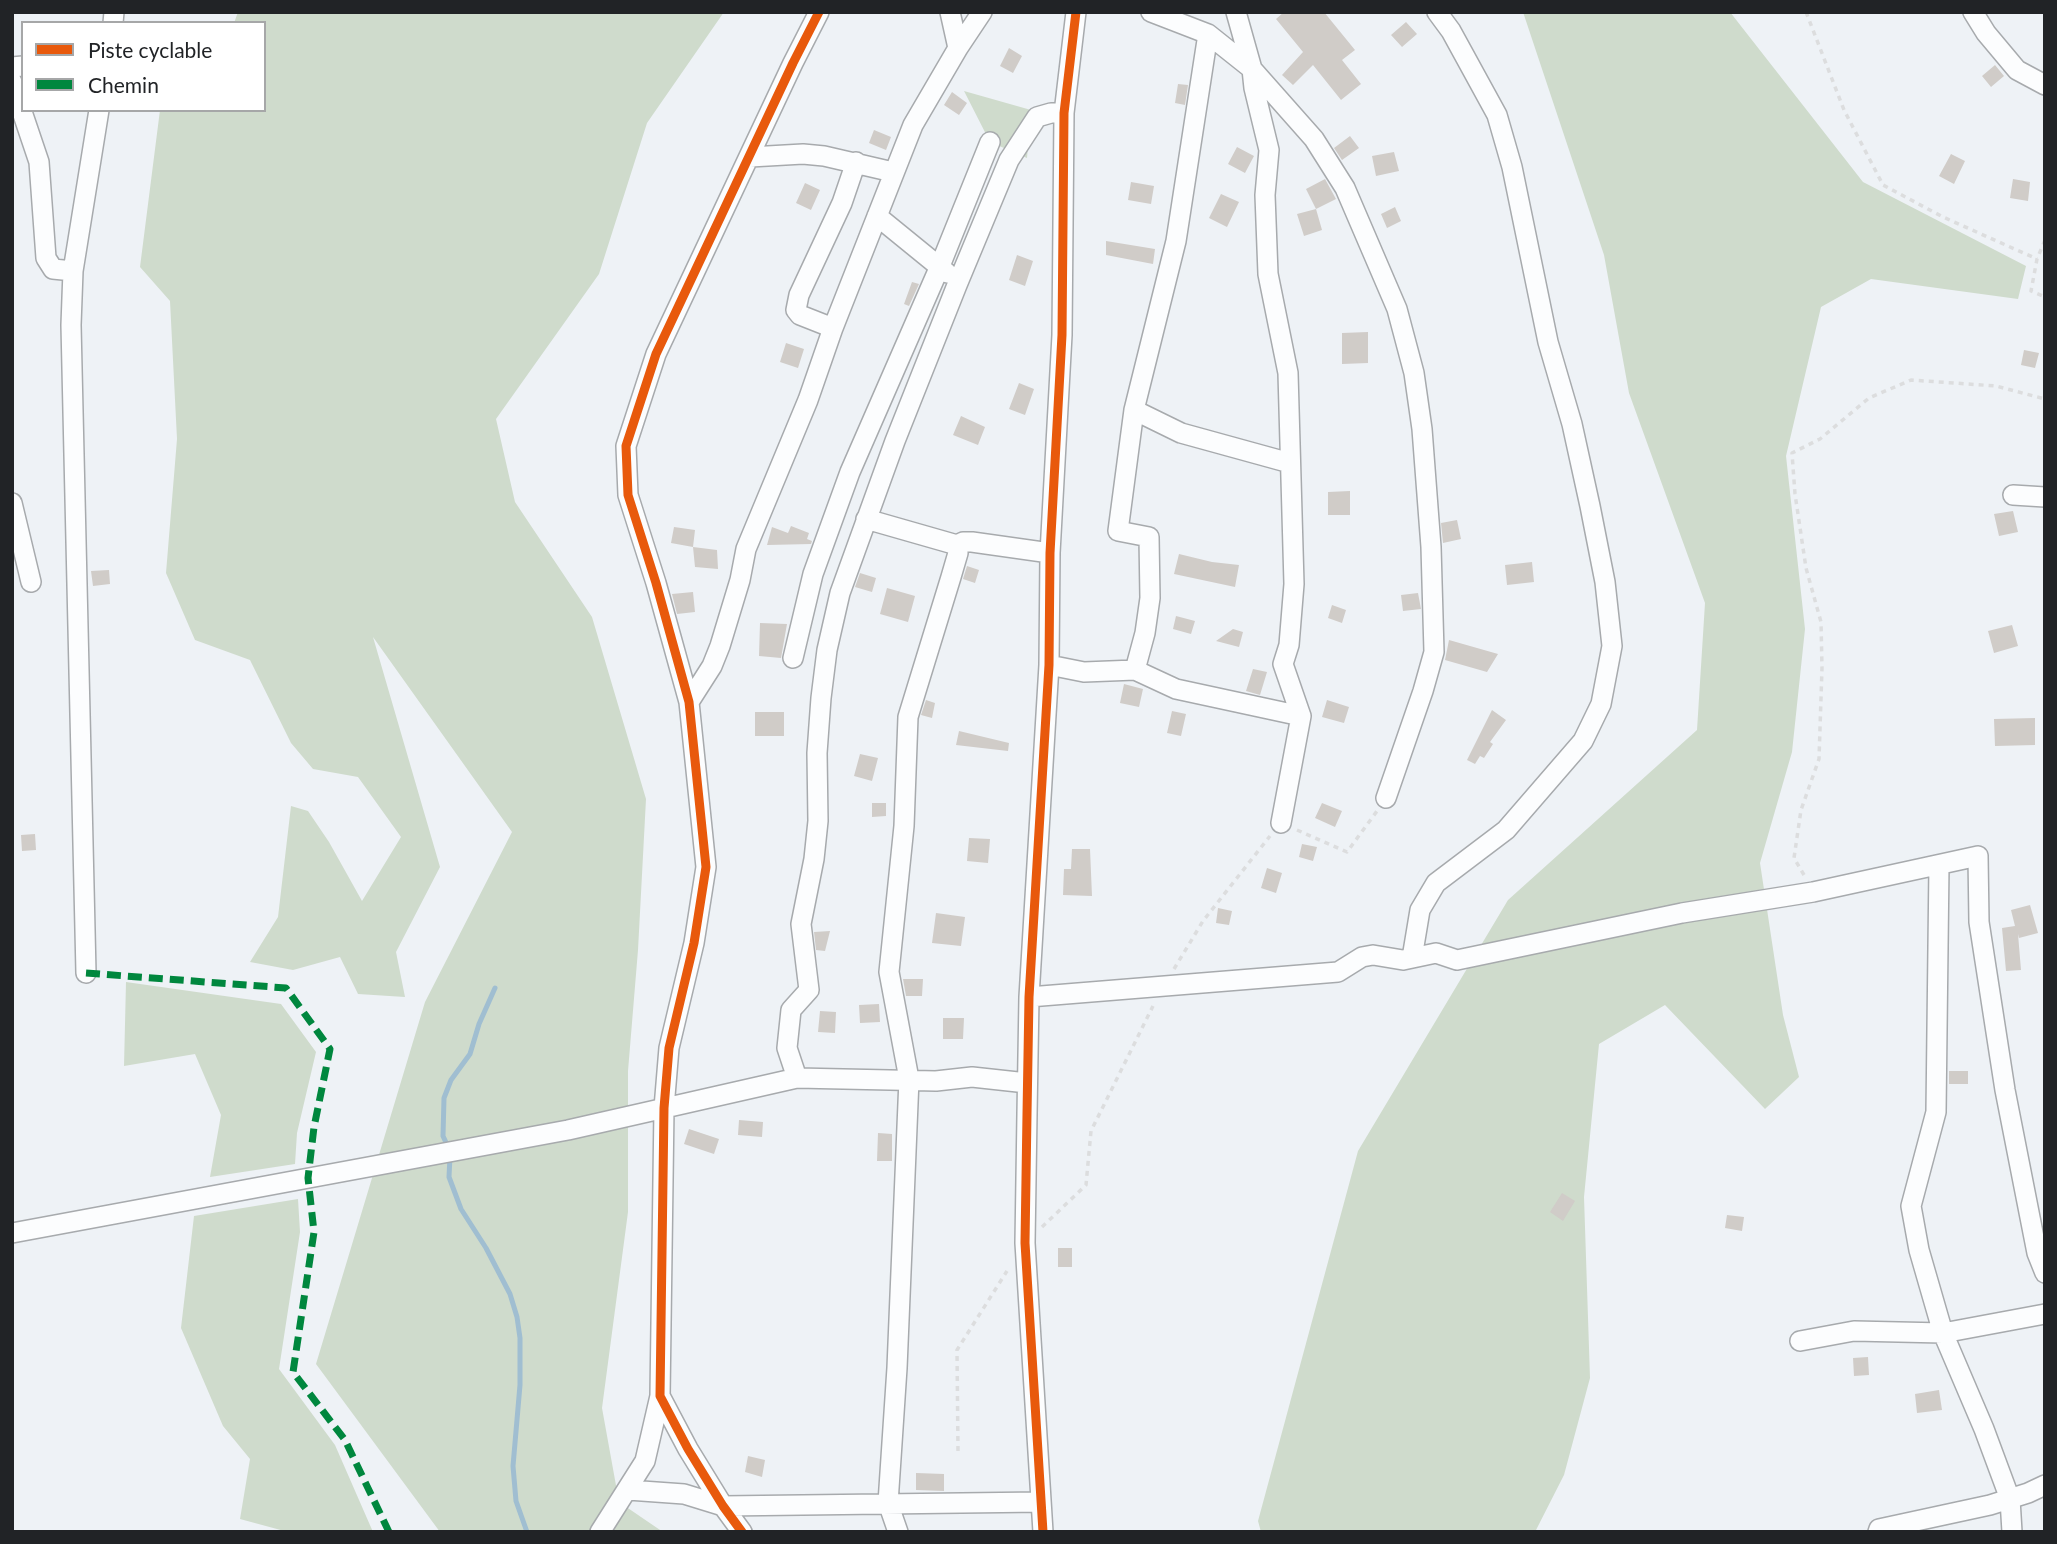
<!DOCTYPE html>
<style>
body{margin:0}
#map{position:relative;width:2057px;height:1544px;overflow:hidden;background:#eef2f6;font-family:Lato,sans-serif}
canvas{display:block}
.frame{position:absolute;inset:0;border:14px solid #212326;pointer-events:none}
.legend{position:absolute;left:21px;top:21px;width:245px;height:91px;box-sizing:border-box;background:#fff;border:2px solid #a6a7a8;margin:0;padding:9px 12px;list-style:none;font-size:21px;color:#212326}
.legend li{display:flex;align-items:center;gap:14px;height:35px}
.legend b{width:35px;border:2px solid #a6a7a8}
</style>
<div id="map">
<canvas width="2057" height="1544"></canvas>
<div class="frame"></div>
<ul class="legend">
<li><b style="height:9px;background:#e8590c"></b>Piste cyclable</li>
<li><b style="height:9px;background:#00873e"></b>Chemin</li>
</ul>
</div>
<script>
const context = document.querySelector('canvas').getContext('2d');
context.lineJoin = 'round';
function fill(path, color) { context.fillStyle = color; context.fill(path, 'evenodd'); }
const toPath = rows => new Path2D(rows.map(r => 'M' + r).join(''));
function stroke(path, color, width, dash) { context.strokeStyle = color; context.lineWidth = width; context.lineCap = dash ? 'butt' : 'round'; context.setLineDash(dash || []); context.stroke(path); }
fill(toPath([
 [238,12,724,12,647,123,599,274,496,419,515,502,592,617,646,799,638,950,628,1071,628,1212,602,1408,619,1502,663,1532,440,1532,316,1364,425,1002,512,832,373,637,440,867,396,952,405,997,358,994,340,957,293,970,250,962,278,917,291,806,308,811,329,842,362,901,401,837,358,777,313,769,291,743,250,660,195,640,166,573,177,439,170,301,140,267,160,110,264,110,264,23,234,23],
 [1523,12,1730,12,1863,182,2026,266,2018,299,1871,279,1821,307,1786,456,1805,629,1792,752,1760,863,1783,1015,1799,1077,1765,1109,1665,1005,1599,1044,1584,1197,1590,1378,1564,1475,1535,1532,1261,1532,1258,1521,1358,1151,1508,900,1697,730,1705,603,1629,393,1604,255],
 [964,91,1031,110,1027,158,990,142],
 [126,982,281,1004,316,1052,297,1133,295,1164,210,1177,221,1115,195,1054,124,1066],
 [298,1199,300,1232,279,1369,335,1445,373,1532,288,1532,240,1519,250,1459,223,1426,181,1328,194,1216]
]), '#cfdbcc');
stroke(toPath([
 [448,1147,443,1136,444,1098,451,1080,470,1054,479,1024,495,988],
 [450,1156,449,1177,461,1209,486,1248,510,1294,517,1317,520,1338,520,1385,513,1466,516,1501,527,1532]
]), '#a0bed1', 5);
fill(toPath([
 [1284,12,1324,12,1355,50,1342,60,1361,84,1341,100,1313,65,1293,85,1282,75,1303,52,1276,19],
 [1406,22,1417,34,1402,47,1391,35],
 [1009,48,1022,56,1013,73,1000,66],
 [1995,65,2004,76,1991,87,1982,76],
 [1178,84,1188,85,1185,105,1175,103],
 [952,92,967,103,959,115,944,105],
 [874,130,891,137,886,150,869,143],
 [1350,136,1359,148,1342,160,1334,148],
 [1237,147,1254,156,1245,173,1228,164],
 [1394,152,1399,171,1376,176,1372,156],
 [1951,154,1965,161,1954,184,1939,176],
 [1325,179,1336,199,1316,209,1306,189],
 [2013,179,2030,182,2028,201,2010,198],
 [1131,182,1154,186,1151,204,1128,200],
 [805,183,820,190,811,210,796,203],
 [1221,194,1239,202,1227,227,1209,218],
 [1395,207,1401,221,1387,228,1381,214],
 [1316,209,1322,230,1304,236,1297,214],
 [1106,241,1155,249,1153,264,1106,255],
 [1017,255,1033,261,1025,286,1009,280],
 [912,282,919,284,909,306,904,304],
 [1368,332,1368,363,1342,364,1342,333],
 [786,343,804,349,798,368,780,362],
 [2024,350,2039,353,2035,368,2021,365],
 [1019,383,1034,389,1025,415,1009,409],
 [961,416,985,427,978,445,953,435],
 [1350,491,1350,515,1328,515,1328,492],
 [2013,511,2018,532,1999,536,1994,514],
 [1457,520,1461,539,1443,543,1441,523],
 [791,526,809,533,807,539,812,541,811,544,767,545,772,527,788,533],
 [674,527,695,530,693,547,671,543],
 [693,547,717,550,718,569,695,567],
 [1179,554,1212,562,1239,565,1235,587,1174,574],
 [1532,562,1534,582,1507,585,1505,565],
 [967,566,979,570,975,583,963,579],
 [109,570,110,584,93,586,91,571],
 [860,573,876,578,872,592,855,587],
 [887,588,915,596,908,622,880,614],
 [693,592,695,612,677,614,672,594],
 [1418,593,1421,609,1403,611,1401,595],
 [1332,605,1346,610,1342,623,1328,618],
 [1176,616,1195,621,1191,634,1173,629],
 [760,623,787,624,781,658,759,656],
 [2012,625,2018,646,1994,653,1988,631],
 [1233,629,1243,632,1239,647,1216,641],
 [1449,640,1498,654,1487,672,1445,660],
 [1253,669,1267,672,1260,695,1246,691],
 [1124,684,1143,689,1139,707,1120,703],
 [926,700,935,703,932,718,921,715],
 [1327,700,1349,707,1344,723,1322,717],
 [1492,710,1506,720,1490,742,1493,744,1484,758,1480,756,1475,764,1467,760],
 [1172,711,1186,714,1181,736,1167,733],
 [755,712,784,712,784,736,755,736],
 [2035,718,2035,745,1995,746,1994,719],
 [959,731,1009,743,1008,751,956,745],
 [860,754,878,758,872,781,854,776],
 [872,803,886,803,886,816,872,817],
 [1322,803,1342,811,1335,827,1315,818],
 [35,834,36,850,22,851,21,835],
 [969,838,990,839,988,863,967,861],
 [1302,844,1317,847,1313,861,1299,857],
 [1072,849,1090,849,1092,896,1063,895,1064,869,1071,869],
 [1267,868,1282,873,1276,893,1261,888],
 [2030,905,2038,933,2019,938,2018,934,2021,970,2006,971,2002,928,2015,926,2011,910],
 [1218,908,1232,911,1229,925,1216,923],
 [936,913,965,917,961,946,932,943],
 [830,931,825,951,816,950,814,932],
 [903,979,923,979,922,996,906,996],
 [879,1004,880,1022,860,1023,859,1005],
 [820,1011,836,1012,835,1033,818,1032],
 [943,1018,964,1018,963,1039,943,1039],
 [1949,1071,1968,1071,1968,1084,1949,1084],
 [739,1120,763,1122,762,1137,738,1135],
 [689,1129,719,1139,714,1154,684,1144],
 [878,1133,892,1134,892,1161,877,1161],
 [1562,1193,1575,1201,1563,1221,1550,1212],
 [1727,1215,1744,1217,1742,1231,1725,1228],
 [1058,1248,1072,1248,1072,1267,1058,1267],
 [1868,1357,1869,1375,1854,1376,1853,1358],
 [1939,1390,1942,1410,1917,1413,1915,1394],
 [748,1456,765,1460,762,1477,745,1472],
 [916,1473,944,1474,944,1491,916,1490]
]), '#d0ccc8');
const street = toPath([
 [950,12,958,48],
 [1151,12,1208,34,1252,69,1314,139,1345,188,1397,309,1414,373,1422,429,1431,547,1434,652,1423,691,1386,798],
 [1236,12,1252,69,1254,88,1269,150,1265,195,1268,274,1288,373,1294,584,1289,645,1283,664,1301,716,1281,823],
 [1973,12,1986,33,2017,70,2045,85],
 [113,23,114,12],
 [12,67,23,66],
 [12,82,39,162,46,258,53,269,73,271],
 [750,157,803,154,824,156,893,172],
 [877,216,947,273],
 [833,328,800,315,796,310,799,295,842,203,856,162],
 [1134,410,1181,433,1290,463],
 [2013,495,2045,497],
 [12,503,31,582],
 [866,519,957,545,963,542,972,542,1050,553],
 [793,658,813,574,850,472,940,266,990,142],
 [1049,665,1084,672,1135,670,1176,689,1301,716],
 [1135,670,1145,633,1150,598,1149,537,1118,531,1134,410,1176,241,1208,34],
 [689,702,712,666,720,646,740,580,746,549,808,400,833,328,913,125,958,48,982,12],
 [1939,865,1936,1112,1911,1206,1919,1250,1943,1333,1984,1429,2010,1499,2012,1532],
 [1412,958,1420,910,1436,883,1506,830,1583,741,1601,704,1612,646,1605,582,1590,506,1572,424,1548,342,1512,167,1497,115,1451,31,1437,12],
 [86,973,71,325,73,271,99,110],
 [1029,997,1338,972,1362,957,1373,955,1403,960,1436,953,1457,960,1682,913,1813,892,1978,856,1979,922,2005,1090,2037,1253,2045,1273],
 [797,1078,787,1048,791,1010,809,990,801,924,814,859,818,821,817,753,821,698,827,650,840,593,895,441,957,285,1009,160,1037,117,1051,113,1064,113],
 [12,1233,568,1130,797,1078,936,1081,972,1077,1027,1083],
 [1800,1341,1854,1331,1943,1333,2045,1314],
 [628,1490,684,1494,723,1506,1041,1502],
 [600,1532,645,1461,660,1396],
 [742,1532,723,1506,688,1449,660,1396,664,1108,669,1048,694,943,706,867,689,702,656,583,628,495,626,446,656,354,793,63,819,12],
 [898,1532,888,1503,897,1368,909,1079,889,972,904,826,908,717,951,577,958,553,957,545],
 [1043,1532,1025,1243,1027,1114,1029,997,1049,665,1050,553,1062,335,1064,113,1076,12],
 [1878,1532,1879,1529,1990,1505,2028,1493,2045,1485]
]);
stroke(street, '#a7aaad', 22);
stroke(toPath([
 [1806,12,1844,110,1883,185,1943,217,2037,259],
 [2045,240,2037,259,2031,291,2045,297],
 [1297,830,1347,852,1377,811],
 [1804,875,1794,858,1801,810,1819,759,1822,668,1821,622,1806,568,1795,494,1792,453,1820,439,1869,398,1911,380,1996,386,2045,399],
 [1174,969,1203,921,1270,836],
 [1042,1227,1086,1185,1091,1131,1153,1006],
 [958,1451,957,1350,1007,1271]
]), '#dcddde', 3.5, [5, 5]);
stroke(street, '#fcfdfe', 19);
stroke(toPath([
 [86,973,286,988,330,1049,314,1127,308,1178,314,1232,293,1372,345,1440,389,1532]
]), '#00873e', 7, [14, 7]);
stroke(toPath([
 [742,1532,723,1506,688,1449,660,1396,664,1108,669,1048,694,943,706,867,689,702,656,583,628,495,626,446,656,354,793,63,819,12],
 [1043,1532,1025,1243,1027,1114,1029,997,1049,665,1050,553,1062,335,1064,113,1076,12]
]), '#e8590c', 9);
</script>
